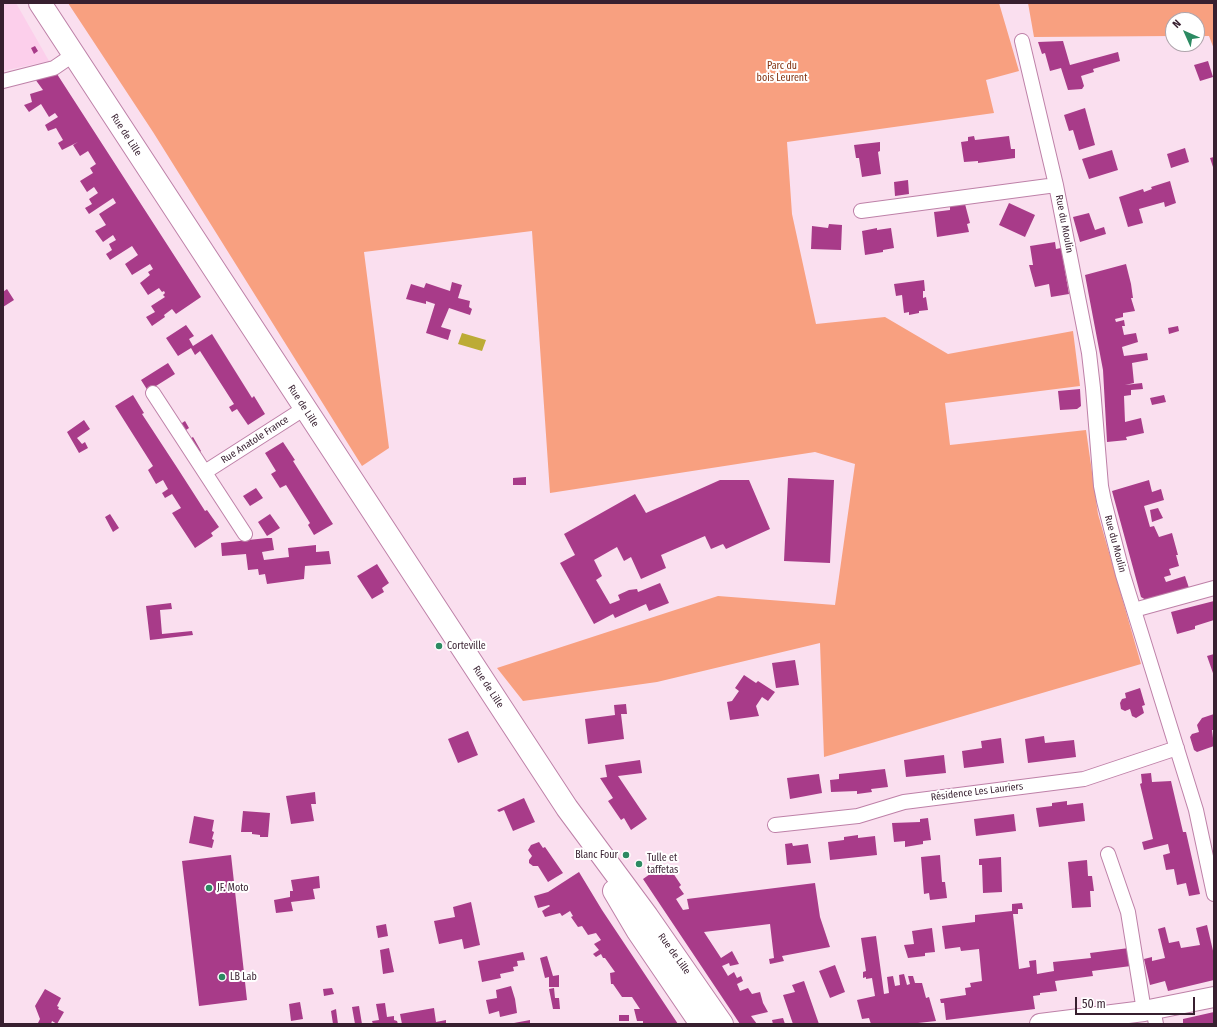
<!DOCTYPE html>
<meta charset="utf-8">
<style>
body{margin:0}
#map{position:relative;width:1217px;height:1027px;overflow:hidden;background:#fadfef;font-family:"Fira Sans Condensed",sans-serif}
canvas{display:block}
.frame{position:absolute;inset:0;border:4px solid #371f2f;pointer-events:none}
.north{position:absolute;left:1165px;top:12px;width:40px;height:40px;box-sizing:border-box;background:#fff;border:1px solid #afa5ac;border-radius:50%;rotate:315deg;font-size:11px;font-weight:700;line-height:16px;text-align:center;color:#371f2f}
.north::after{content:'';display:block;margin:auto;width:14px;height:18px;background:#2c8a62;clip-path:polygon(50% 0,100% 100%,50% 72%,0 100%)}
.scale{position:absolute;left:1075px;top:997px;width:120px;height:18px;box-sizing:border-box;border:2px solid #371f2f;border-top:0;padding-left:5px;font-size:12px;line-height:14px;white-space:nowrap;color:#371f2f;-webkit-text-stroke:3px #fff;paint-order:stroke}
</style>
<div id="map">
<canvas width="1217" height="1027"></canvas>
<div class="frame"></div>
<div class="north">N</div>
<div class="scale">50 m</div>
</div>
<script>
const context = document.querySelector('canvas').getContext('2d');
context.lineJoin = 'round';
function fill(path, color) { context.fillStyle = color; context.fill(path, 'evenodd'); }
const toPath = rows => new Path2D(rows.map(r => 'M' + r).join(''));
function stroke(path, color, width, dash) { context.strokeStyle = color; context.lineWidth = width; context.lineCap = dash ? 'butt' : 'round'; context.setLineDash(dash || []); context.stroke(path); }
function drawText(font, color, halo, rows, align = 'center') {
  context.font = font + ' "Fira Sans Condensed",sans-serif'; context.lineWidth = 4; context.setLineDash([]); context.textBaseline = 'middle'; context.strokeStyle = halo; context.fillStyle = color; for (const [text, x, y, turn = 0] of rows) {
    context.save(); context.translate(x, y); context.rotate((+turn || 0) * Math.PI / 180); context.textAlign = isNaN(turn) ? turn : align; if (halo) context.strokeText(text, 0, 0); context.fillText(text, 0, 0); context.restore();
  }
}
fill(toPath([
 [3,3,16,3,49,61,3,71]
]), '#fccfeb');
fill(toPath([
 [68,3,999,3,1019,71,986,80,994,113,787,142,792,214,816,324,885,317,948,354,1073,331,1080,386,945,403,950,445,1086,430,1098,514,1141,664,824,757,820,643,657,682,523,701,497,668,718,596,835,605,855,464,815,452,550,493,532,231,364,252,389,448,362,466,153,132],
 [1028,3,1214,3,1214,49,1209,36,1197,36,1197,20,1173,20,1173,36,1034,37]
]), '#f8a080');
fill(toPath([
 [462,333,486,340,482,351,458,344]
]), '#bcab36');
fill(toPath([
 [1063,41,1070,65,1118,52,1120,61,1093,69,1094,72,1081,76,1084,86,1082,89,1068,90,1061,68,1050,71,1045,53,1042,54,1038,42],
 [35,46,38,51,34,54,31,48],
 [1208,61,1213,77,1200,81,1194,65],
 [57,74,201,297,176,314,172,309,164,315,165,317,152,326,146,317,155,312,151,306,165,297,163,295,165,293,164,291,162,292,159,288,148,295,140,283,150,275,148,272,153,269,150,264,132,275,125,264,138,255,132,246,110,260,106,254,112,250,109,244,116,240,113,235,103,242,95,231,106,225,99,214,116,203,113,198,89,214,85,208,92,204,89,199,98,193,94,187,87,192,80,181,93,173,90,168,96,164,88,151,80,156,73,145,78,142,62,150,58,143,63,140,56,128,48,131,45,125,58,117,55,113,49,117,41,104,29,112,24,105,32,102,30,94,43,90,35,79],
 [1085,108,1095,145,1079,150,1073,130,1069,131,1064,115],
 [974,136,975,140,1009,136,1011,149,1015,149,1015,158,978,163,978,161,964,162,961,142,968,141,968,137],
 [880,142,880,151,878,152,881,174,862,177,859,158,856,158,854,145],
 [1185,148,1189,162,1171,168,1167,154],
 [1112,150,1118,170,1089,179,1082,159],
 [1214,157,1214,170,1210,158],
 [908,180,909,194,895,196,894,182],
 [1170,181,1176,203,1165,207,1164,202,1139,209,1143,223,1128,227,1119,197,1143,189,1144,192,1152,189,1151,187],
 [1009,203,1035,215,1025,237,999,225],
 [965,204,970,223,967,224,969,232,937,237,934,212,950,210,950,206],
 [1089,213,1095,230,1104,227,1106,234,1080,242,1073,217],
 [829,224,842,225,841,250,811,249,812,226,828,228],
 [877,228,877,230,891,228,894,248,883,250,883,252,865,255,862,231],
 [1055,242,1056,249,1061,248,1069,294,1051,297,1049,284,1035,287,1029,265,1033,265,1030,246],
 [1126,264,1131,284,1133,298,1131,298,1135,311,1123,313,1123,317,1115,319,1116,322,1124,320,1125,326,1122,326,1124,335,1136,333,1138,342,1122,347,1124,356,1147,353,1148,360,1132,363,1134,383,1125,385,1142,383,1143,389,1131,390,1131,395,1124,396,1125,422,1141,418,1144,433,1126,437,1127,440,1107,442,1103,370,1085,275],
 [924,280,925,291,923,291,923,298,926,297,928,310,919,311,919,313,909,315,909,312,904,313,902,295,896,296,894,284],
 [452,282,462,285,458,298,470,301,469,307,472,309,470,315,449,308,441,327,451,330,448,340,426,333,435,304,426,301,426,304,406,299,411,284,424,288,426,283,450,291],
 [7,289,14,300,3,307,3,292],
 [186,325,194,336,189,339,193,346,212,334,252,398,254,396,265,414,248,425,237,409,232,412,229,407,234,404,200,351,195,355,191,348,178,356,166,338],
 [1178,326,1179,331,1169,334,1168,328],
 [168,363,175,374,148,391,141,380],
 [1080,389,1081,406,1077,409,1060,410,1058,391],
 [133,395,144,413,142,414,178,469,205,511,207,510,219,527,211,533,213,536,195,548,172,513,181,508,172,494,165,498,162,493,168,489,163,480,156,484,148,470,153,466,115,406],
 [1164,395,1166,402,1152,405,1150,398],
 [84,420,90,429,77,438,82,444,85,442,88,448,79,453,67,432],
 [185,421,189,428,183,432,179,425],
 [193,437,201,451,198,454,188,440],
 [283,442,295,460,293,461,333,524,314,535,308,525,310,523,286,485,280,488,271,474,276,471,265,453],
 [526,477,526,485,513,485,513,478],
 [788,478,834,480,830,563,784,561],
 [720,480,749,480,770,529,726,549,723,544,711,549,705,536,661,555,666,568,641,579,631,557,624,561,617,547,594,560,602,576,596,580,610,604,620,600,618,595,629,590,637,589,638,592,660,583,669,603,649,611,646,604,615,618,613,614,594,624,560,563,575,555,564,534,635,494,646,513],
 [1149,480,1152,492,1161,489,1164,500,1144,506,1150,527,1154,526,1159,537,1172,533,1178,555,1176,555,1179,566,1169,569,1171,575,1164,577,1166,582,1185,576,1189,588,1146,600,1141,597,1112,491],
 [256,488,263,498,250,506,243,496],
 [1158,508,1163,518,1152,522,1150,510],
 [110,514,119,528,113,532,105,517],
 [270,514,280,528,267,536,258,522],
 [267,538,272,538,274,550,262,552,264,560,289,557,288,548,316,545,316,552,329,551,331,564,305,566,304,579,267,584,265,574,259,575,258,569,248,570,246,554,222,556,221,543],
 [377,564,389,583,382,588,384,592,372,599,357,576],
 [1214,601,1214,620,1195,626,1195,629,1177,634,1171,612],
 [171,603,172,609,160,610,162,634,192,631,193,635,150,640,146,606],
 [1214,654,1214,676,1207,656],
 [795,660,799,685,776,688,772,663],
 [744,675,756,683,758,681,775,692,768,701,762,697,756,706,759,716,730,720,727,702,732,701,739,691,735,688],
 [1140,688,1145,705,1142,706,1144,713,1136,718,1132,716,1130,709,1125,711,1121,709,1120,703,1122,699,1126,698,1125,693],
 [626,704,627,714,621,714,624,739,588,744,585,719,615,715,614,705],
 [1214,714,1214,730,1212,730,1214,746,1197,752,1194,750,1190,737,1192,734,1199,732,1197,725,1202,718],
 [468,731,478,755,458,763,448,739],
 [1044,736,1045,743,1074,740,1076,757,1028,763,1025,739],
 [1001,738,1004,763,964,768,962,751,982,748,981,741],
 [944,755,946,773,906,777,904,760],
 [640,760,642,773,618,776,647,819,631,830,624,818,621,820,608,801,613,798,600,778,607,777,605,765],
 [885,769,888,787,871,789,872,792,857,794,857,791,831,792,830,780,839,779,839,774],
 [1151,773,1152,782,1171,781,1183,832,1186,832,1200,894,1189,896,1186,883,1177,885,1174,869,1166,870,1163,855,1170,853,1168,844,1144,850,1142,842,1153,839,1140,784,1142,783,1141,774],
 [819,774,822,793,790,799,787,778],
 [315,792,316,804,311,804,314,821,291,824,286,796],
 [524,798,535,822,513,831,504,810,499,812,497,810],
 [1067,801,1067,805,1083,803,1085,821,1039,827,1036,808,1052,806,1052,803],
 [243,811,270,813,268,837,260,837,260,835,252,834,252,832,241,832],
 [1014,814,1016,831,976,836,974,819],
 [194,816,214,820,212,831,214,832,212,839,214,840,212,848,189,843],
 [928,818,931,840,923,841,923,844,905,847,905,841,894,842,892,823,920,822,920,819],
 [858,835,858,838,875,836,877,855,830,860,828,842,844,840,844,837],
 [539,842,543,848,545,847,563,873,548,882,538,866,533,866,529,863,529,860,532,856,528,850,531,845],
 [792,843,793,846,808,844,811,863,787,865,785,844],
 [231,855,247,1000,199,1006,182,861],
 [940,855,942,882,945,882,947,898,930,900,929,893,924,894,921,857],
 [1001,857,1002,892,983,893,982,865,979,865,979,859],
 [1087,860,1088,876,1092,876,1094,891,1090,891,1091,907,1072,908,1068,862],
 [663,865,669,875,673,873,681,885,679,887,684,894,676,899,683,910,689,909,687,899,815,883,820,917,830,947,782,956,784,961,770,964,769,959,774,958,770,924,704,932,721,958,732,951,739,964,730,966,729,963,722,966,728,976,734,972,737,978,741,976,743,981,737,984,740,991,748,988,752,994,760,992,763,1003,768,1012,751,1016,757,1024,740,1024,643,879],
 [579,872,602,910,678,1024,643,1024,643,1021,637,1021,634,1009,640,1009,632,997,622,997,613,984,611,984,610,973,615,972,605,958,603,958,601,954,596,957,593,954,599,950,594,944,601,940,596,933,588,935,582,926,578,927,571,917,573,916,570,911,562,916,560,913,545,917,542,911,550,906,549,905,538,908,534,896,548,892],
 [319,876,320,888,313,889,315,899,291,902,293,911,276,913,274,900,290,897,290,891,293,891,291,880],
 [471,902,480,945,464,949,462,939,439,944,434,921,455,917,453,907],
 [1022,903,1023,909,1018,909,1018,914,1013,914,1019,969,1030,967,1029,961,1036,960,1037,974,1054,971,1053,962,1091,958,1090,953,1129,948,1131,966,1092,971,1093,976,1055,981,1057,991,1040,993,1040,995,1033,996,1035,1009,946,1020,944,1003,941,1003,940,999,966,995,965,988,971,987,970,983,982,981,979,949,961,951,960,947,945,949,942,926,975,922,975,915,1012,911,1012,904],
 [386,924,388,936,378,938,376,926],
 [1207,925,1214,955,1214,980,1168,991,1165,981,1150,985,1144,959,1152,957,1152,961,1165,958,1158,929,1165,927,1169,943,1179,941,1181,948,1200,945,1196,928],
 [932,928,935,952,925,953,925,956,908,958,904,945,914,944,912,931],
 [876,936,884,994,889,993,887,977,893,976,895,986,900,985,899,975,904,974,907,985,910,984,908,976,913,976,915,983,922,983,926,998,929,997,936,1021,909,1024,871,1024,869,1018,862,1019,857,1000,875,996,872,978,866,979,866,977,863,978,863,972,866,971,861,938],
 [389,948,394,972,383,974,380,950],
 [523,952,525,960,517,961,518,966,513,967,514,971,500,974,501,978,482,982,478,961],
 [547,956,553,976,559,975,559,987,549,987,549,977,545,978,540,958],
 [835,965,845,992,830,998,819,971],
 [804,981,819,1024,793,1024,783,995,795,992,792,985],
 [511,986,515,999,517,1013,500,1017,499,1011,489,1014,486,1000,497,998,496,990],
 [332,988,334,994,324,996,323,989],
 [554,988,555,998,559,998,560,1009,553,1009,549,989],
 [45,989,61,998,57,1006,59,1007,58,1009,64,1012,57,1024,52,1021,51,1024,38,1023,40,1019,35,1006],
 [300,1002,303,1019,291,1021,289,1004],
 [385,1003,387,1017,394,1016,394,1020,397,1021,398,1024,373,1024,372,1021,379,1020,376,1004],
 [359,1006,362,1024,355,1024,352,1007],
 [434,1008,436,1022,446,1020,446,1024,402,1024,400,1014],
 [336,1009,338,1024,333,1024,331,1011],
 [1214,1012,1214,1024,1183,1024,1183,1019],
 [619,1015,629,1015,629,1021,619,1021],
 [783,1018,785,1024,773,1024,772,1020],
 [530,1020,530,1024,514,1024,514,1023]
]), '#a83b89');
const street = toPath([
 [1022,41,1056,185,1089,353,1093,388,1101,486,1104,501,1123,575,1196,810,1214,894],
 [3,81,54,68,73,55],
 [861,211,1056,185],
 [153,393,245,534],
 [205,472,305,408],
 [1134,610,1214,588],
 [775,825,858,816,904,802,1084,779,1177,748],
 [1108,854,1128,912,1144,1011],
 [1153,1009,1156,1024]
]);
const secondary = toPath([
 [1040,1024,1144,1011,1214,997]
]);
const primary = toPath([
 [40,3,567,808,647,916,722,1024],
 [614,891,637,930,701,1024]
]);
stroke(street, '#be81a8', 16);
stroke(secondary, '#be81a8', 22);
stroke(primary, '#be81a8', 24);
stroke(street, '#fff', 14);
stroke(secondary, '#fff', 20);
stroke(primary, '#fff', 22);
for (const [x, y, r, color] of [
 [439,646,4,"#2c8a62"],
 [626,855,4,"#2c8a62"],
 [639,864,4,"#2c8a62"],
 [209,888,4,"#2c8a62"],
 [222,977,4,"#2c8a62"]
]) { const dot = new Path2D(); dot.arc(x, y, r, 0, 2 * Math.PI); context.fillStyle = color; context.fill(dot); stroke(dot, '#fff', 1.5); }
drawText('10px', '#833311', '#fff', [
 ["Parc du",782,66],
 ["bois Leurent",782,78]
]);
drawText('10px', '#371f2f', '#fff', [
 ["Rue de Lille",126,135,57],
 ["Rue du Moulin",1064,224,79],
 ["Rue de Lille",303,406,57],
 ["Rue Anatole France",255,440,-33],
 ["Rue du Moulin",1115,544,75],
 ["Rue de Lille",488,687,57],
 ["Résidence Les Lauriers",977,792,-7],
 ["Rue de Lille",674,954,54]
]);
drawText('10px', '#371f2f', '#fff', [
 ["Corteville",447,646],
 ["Blanc Four",618,855,"right"],
 ["Tulle et",647,858],
 ["taffetas",647,870],
 ["JF. Moto",217,888],
 ["LB Lab",230,977]
], 'left');
</script>
